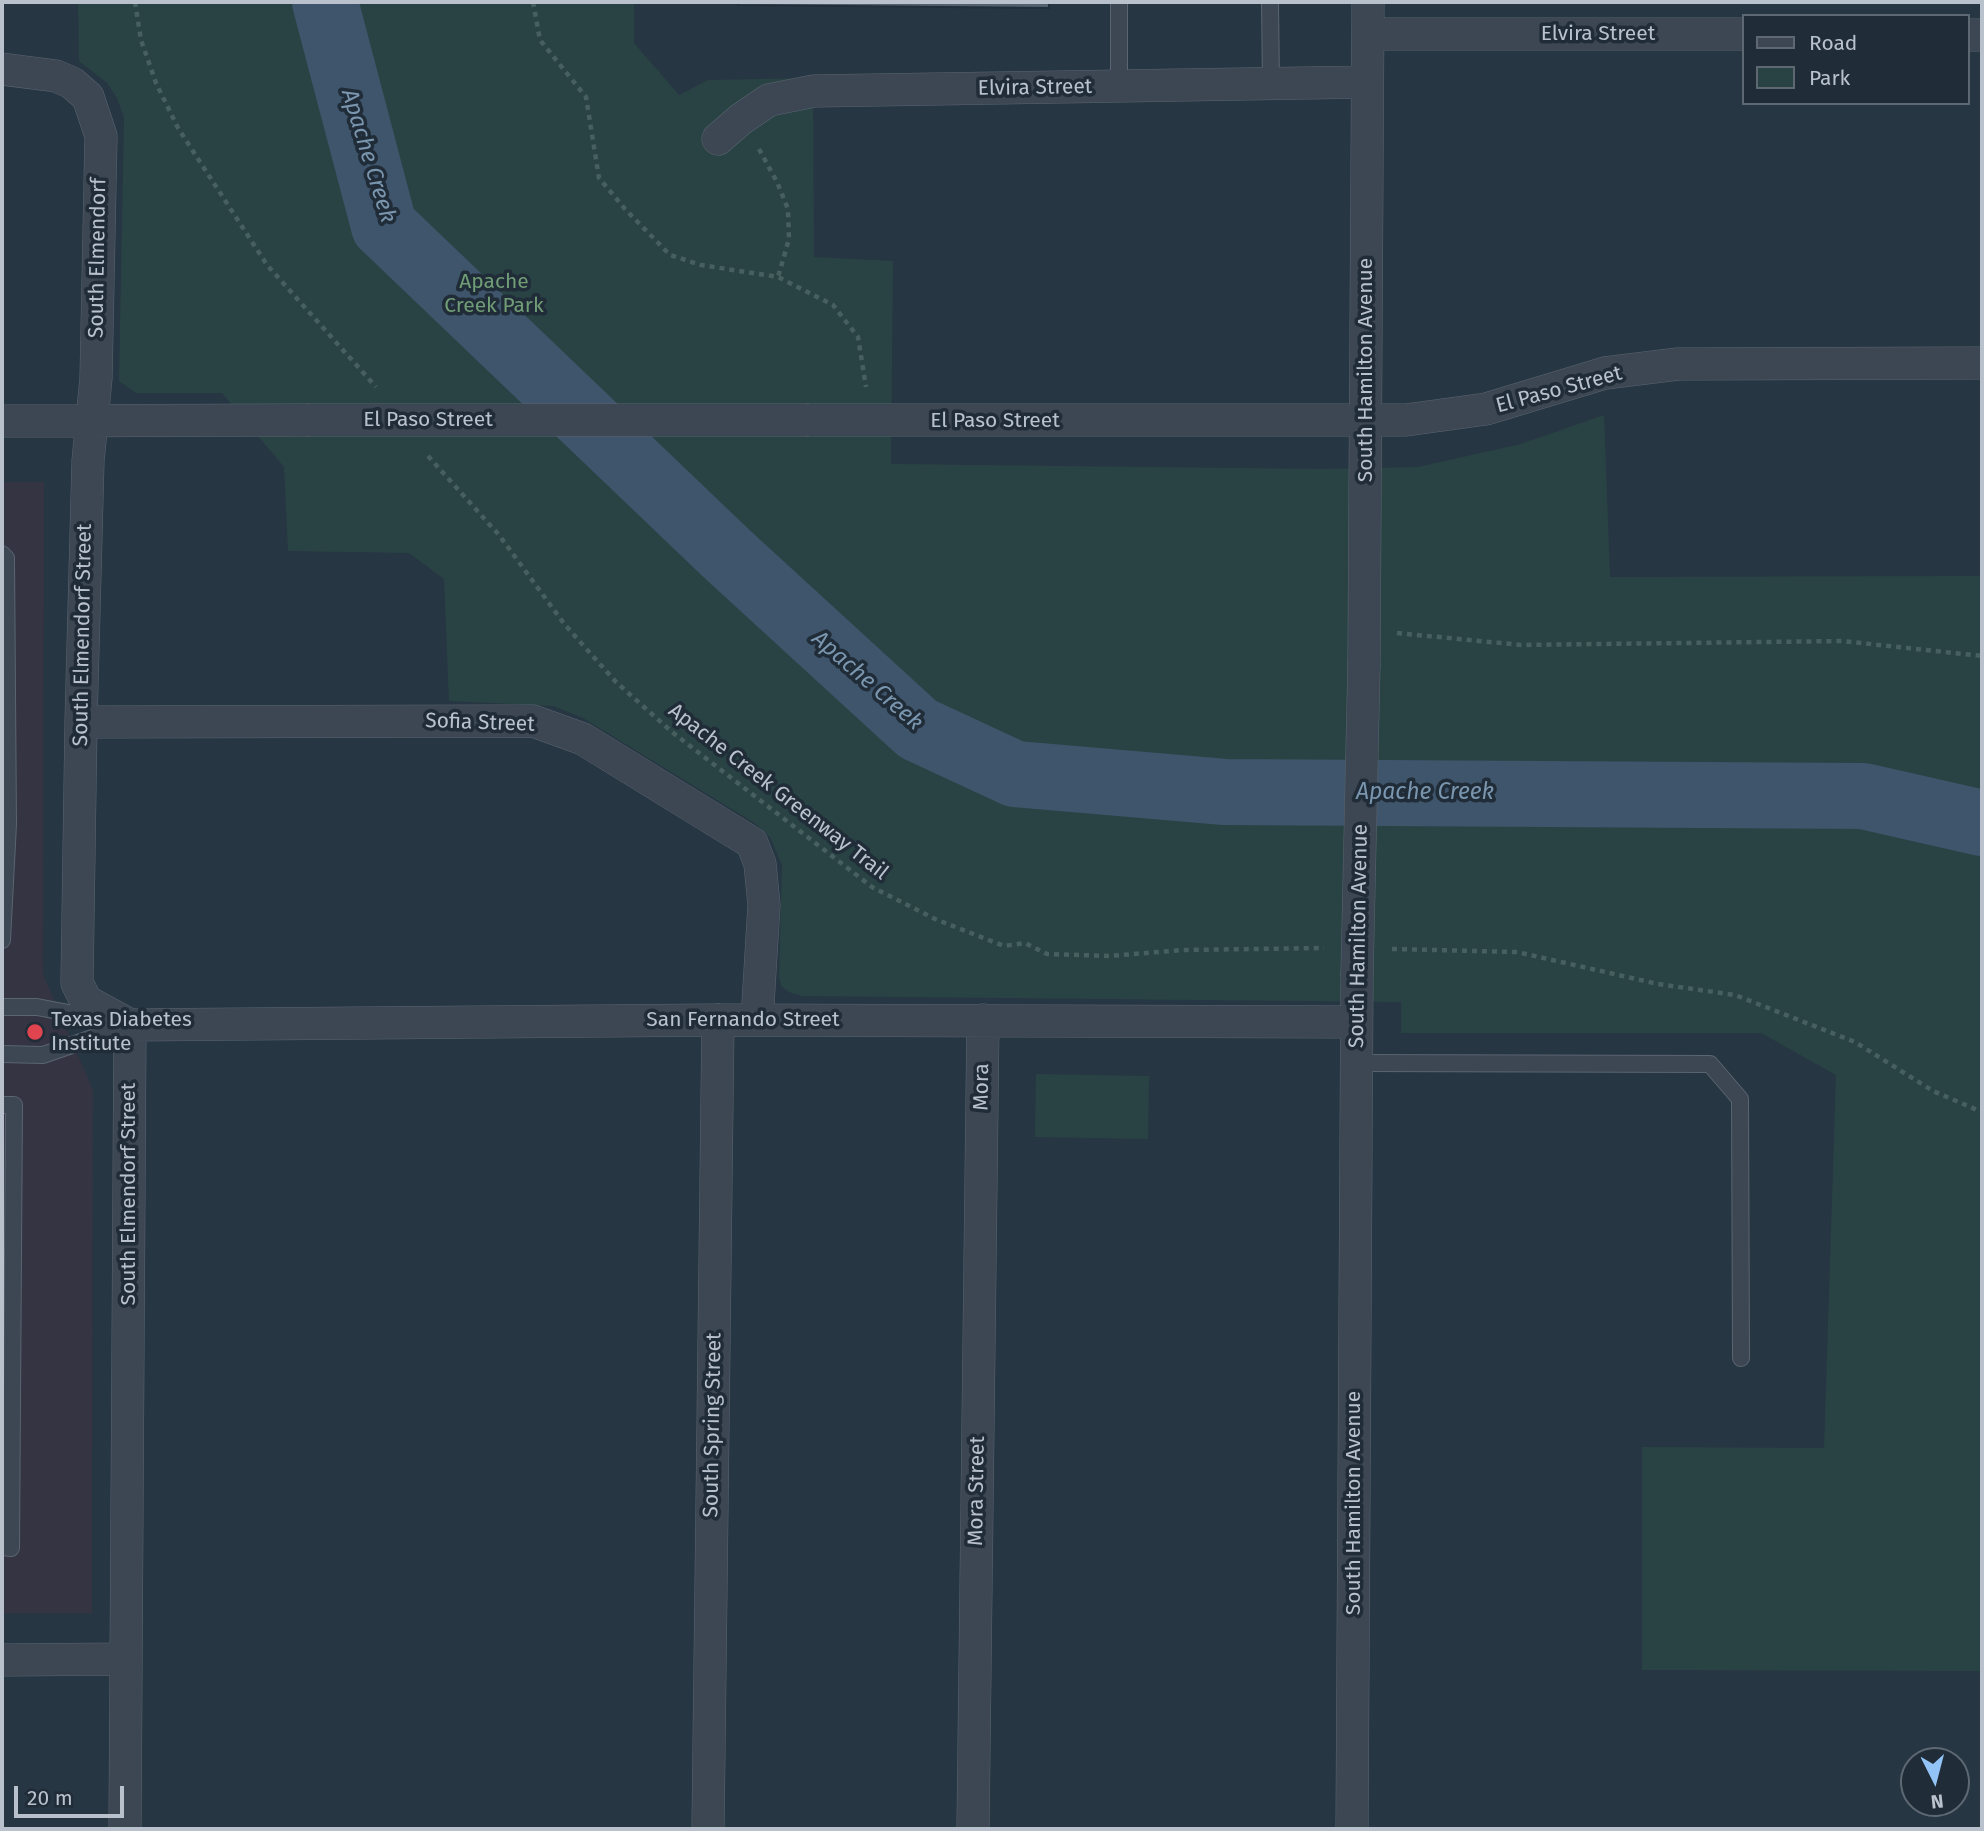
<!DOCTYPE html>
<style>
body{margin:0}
#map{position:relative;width:1984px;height:1831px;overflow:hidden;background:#273643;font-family:"Fira Sans",sans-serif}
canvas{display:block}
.frame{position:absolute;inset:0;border:4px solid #b9c2cc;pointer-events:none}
.legend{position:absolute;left:1742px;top:14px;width:228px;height:91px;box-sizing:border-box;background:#202c38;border:2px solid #5d6873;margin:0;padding:9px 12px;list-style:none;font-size:21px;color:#b9c2cc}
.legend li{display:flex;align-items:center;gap:14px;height:35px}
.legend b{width:35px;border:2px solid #5d6873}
.north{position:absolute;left:1900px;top:1747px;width:70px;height:70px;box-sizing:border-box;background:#202c38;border:2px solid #5d6873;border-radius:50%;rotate:174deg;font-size:19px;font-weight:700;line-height:28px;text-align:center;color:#b9c2cc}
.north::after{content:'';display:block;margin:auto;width:24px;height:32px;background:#93c4f7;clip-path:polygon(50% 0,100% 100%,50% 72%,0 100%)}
.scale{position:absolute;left:14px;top:1786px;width:110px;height:32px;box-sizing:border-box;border:4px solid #b9c2cc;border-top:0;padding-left:9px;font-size:21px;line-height:24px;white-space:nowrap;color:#b9c2cc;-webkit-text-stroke:5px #202c38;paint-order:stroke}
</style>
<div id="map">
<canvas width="1984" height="1831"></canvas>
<div class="frame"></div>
<ul class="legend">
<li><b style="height:9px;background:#3c4753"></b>Road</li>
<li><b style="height:19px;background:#294344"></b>Park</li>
</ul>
<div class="north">N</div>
<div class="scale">20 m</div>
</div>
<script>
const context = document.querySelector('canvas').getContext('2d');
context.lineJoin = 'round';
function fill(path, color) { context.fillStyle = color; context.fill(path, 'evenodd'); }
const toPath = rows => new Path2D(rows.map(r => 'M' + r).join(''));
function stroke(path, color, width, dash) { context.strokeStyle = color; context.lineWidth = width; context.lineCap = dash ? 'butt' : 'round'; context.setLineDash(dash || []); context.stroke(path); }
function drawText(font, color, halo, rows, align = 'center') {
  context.font = font + ' "Fira Sans",sans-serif'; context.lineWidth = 7; context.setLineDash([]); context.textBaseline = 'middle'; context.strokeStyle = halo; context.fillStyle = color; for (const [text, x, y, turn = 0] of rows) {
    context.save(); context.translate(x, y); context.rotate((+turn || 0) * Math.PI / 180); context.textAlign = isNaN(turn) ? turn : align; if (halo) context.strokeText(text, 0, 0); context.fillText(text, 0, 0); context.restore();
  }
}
fill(toPath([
 [2,482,44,482,43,974,93,1090,92,1613,2,1613]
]), '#343443');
fill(toPath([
 [78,2,634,2,634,43,679,95,708,80,813,78,814,257,893,261,891,464,1323,469,1418,467,1521,444,1604,415,1610,577,1982,576,1982,1671,1642,1670,1642,1447,1824,1448,1836,1075,1761,1033,1401,1033,1401,1002,802,996,789,992,782,987,779,977,782,865,770,837,756,824,583,718,553,706,449,701,444,579,409,553,288,551,284,467,222,393,136,393,119,381,124,118,117,98,107,83,79,61],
 [1036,1074,1149,1076,1148,1139,1035,1137]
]), '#294344');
stroke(toPath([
 [325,2,384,226,727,554,918,729,1015,774,1225,792,1863,796,1982,823]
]), '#3e556b', 66);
const building = toPath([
 [738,2,1049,2,1049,8,738,5,738,2]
]);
fill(building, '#526170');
stroke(building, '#222e3a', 2);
const service = toPath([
 [1119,2,1119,86],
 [1270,2,1271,84],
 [2,554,6,558,8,824,2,940],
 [2,1007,37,1007,100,1019],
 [2,1054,43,1055,127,1026],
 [1356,1063,1710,1064,1740,1099,1741,1358],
 [2,1105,14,1105,11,1548,2,1547]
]);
const minor = toPath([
 [1368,34,1744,34],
 [1968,35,1982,35],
 [2,69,56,76,72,83,88,97,101,136,96,378,88,461,81,722,77,983,86,1001,130,1025,718,1020,1356,1022],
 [718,139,741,119,769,100,814,91,1367,82],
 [809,420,1406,420,1486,409,1605,373,1678,364,1982,363],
 [2,421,306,420],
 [1364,663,1368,2],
 [81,722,533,721,583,739,752,843,760,864,764,905,757,1020],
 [2,1660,126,1659],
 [125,1829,130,1025],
 [708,1829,718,1020],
 [973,1829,983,1020],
 [1352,1829,1357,975]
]);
stroke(service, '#5a6570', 18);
stroke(minor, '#5a6570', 33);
stroke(toPath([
 [135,2,141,40,156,83,178,128,267,265,376,387],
 [533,2,540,40,586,97,599,178,625,209,670,255,701,265,778,277,833,305,858,337,866,387],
 [759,149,777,182,788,209,789,239,778,277],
 [428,456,499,535,565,625,616,682,672,732,872,887,935,919,1004,946,1025,943,1047,954,1109,956,1183,950,1324,948],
 [1397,633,1521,645,1842,641,1982,656],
 [1392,949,1517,952,1658,984,1735,995,1855,1042,1933,1091,1982,1112]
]), '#485f60', 4.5, [5, 5]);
stroke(service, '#3c4753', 16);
stroke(minor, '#3c4753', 32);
const minorBridge = toPath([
 [306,420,809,420],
 [1357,975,1364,663]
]);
stroke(minorBridge, '#5a6570', 33, []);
stroke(minorBridge, '#3c4753', 32);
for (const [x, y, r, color] of [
 [35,1032,9,"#e0444e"]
]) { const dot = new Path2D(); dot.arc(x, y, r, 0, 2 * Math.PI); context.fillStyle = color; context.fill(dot); stroke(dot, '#202c38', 2.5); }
drawText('21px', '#b9c2cc', '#202c38', [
 ["Elvira Street",1598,34],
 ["Elvira Street",1035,88,-1],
 ["South Elmendorf",98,258,-89],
 ["South Hamilton Avenue",1366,370,-90],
 ["El Paso Street",1559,390,-15],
 ["El Paso Street",428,420],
 ["El Paso Street",995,421],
 ["South Elmendorf Street",83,635,-89],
 ["Sofia Street",480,723,2],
 ["Apache Creek Greenway Trail",778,792,38],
 ["South Hamilton Avenue",1359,936,-89],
 ["San Fernando Street",743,1020],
 ["Mora",982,1087,-89],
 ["South Elmendorf Street",129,1194,-90],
 ["South Spring Street",713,1425,-89],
 ["Mora Street",977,1491,-89],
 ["South Hamilton Avenue",1354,1503,-90]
]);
drawText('21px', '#709d76', '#202c38', [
 ["Apache",494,282],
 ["Creek Park",494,306]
]);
drawText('21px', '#b9c2cc', '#202c38', [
 ["Texas Diabetes",51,1020],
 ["Institute",51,1044]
], 'left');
drawText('italic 23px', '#7a96ae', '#202c38', [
 ["Apache Creek",368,156,73],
 ["Apache Creek",867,681,41],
 ["Apache Creek",1425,793]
]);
</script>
